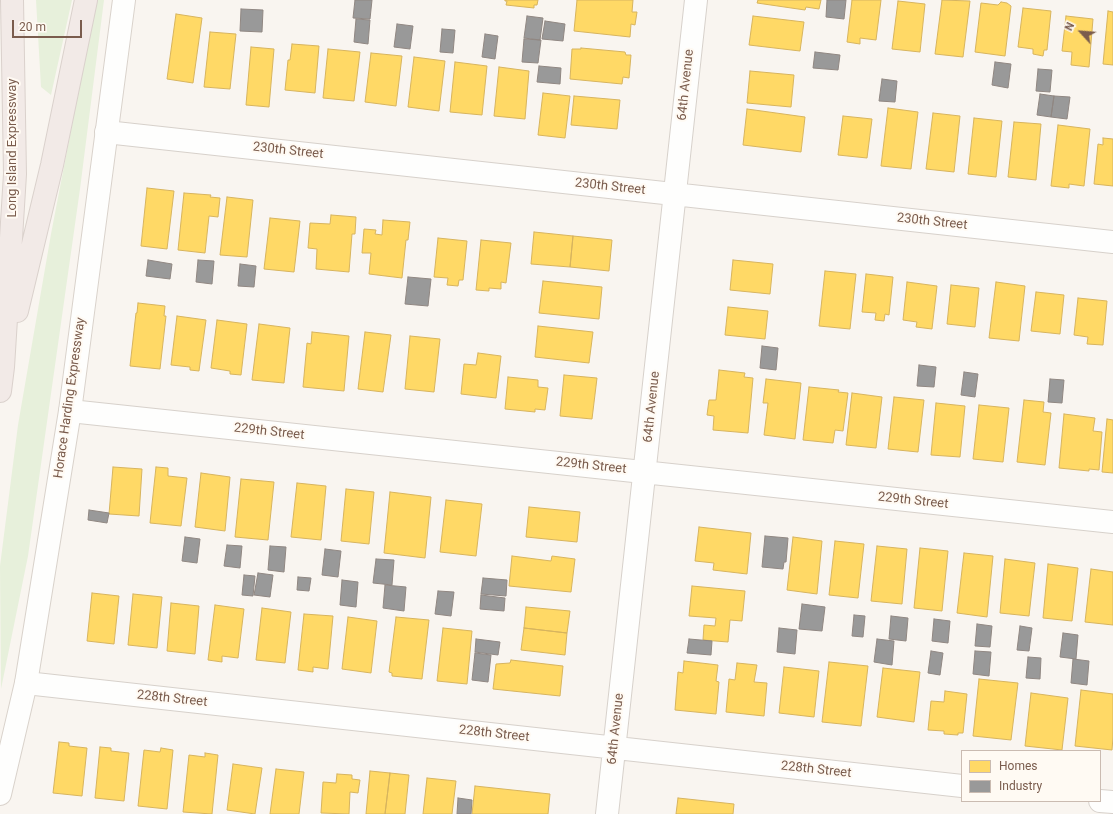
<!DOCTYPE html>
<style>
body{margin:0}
#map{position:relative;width:1113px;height:814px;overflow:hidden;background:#f9f5f0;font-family:Roboto,sans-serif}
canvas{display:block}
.legend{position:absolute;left:961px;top:750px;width:140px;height:52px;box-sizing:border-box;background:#fffaf3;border:1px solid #cabbb1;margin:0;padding:5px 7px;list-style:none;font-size:12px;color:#7a5c4d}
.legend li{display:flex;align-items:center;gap:8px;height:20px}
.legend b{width:20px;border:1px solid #cabbb1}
.north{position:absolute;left:1061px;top:12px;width:40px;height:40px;-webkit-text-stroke:3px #fffaf3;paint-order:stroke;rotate:296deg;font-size:11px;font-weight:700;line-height:16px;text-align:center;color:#7a5c4d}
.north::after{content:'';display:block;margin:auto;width:14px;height:18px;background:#7a5c4d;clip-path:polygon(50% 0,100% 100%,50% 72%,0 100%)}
.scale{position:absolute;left:12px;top:20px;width:70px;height:18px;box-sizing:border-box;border:2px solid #7a5c4d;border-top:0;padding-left:5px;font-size:12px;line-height:14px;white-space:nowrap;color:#7a5c4d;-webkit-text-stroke:3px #fffaf3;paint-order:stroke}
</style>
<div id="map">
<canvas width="1113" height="814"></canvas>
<ul class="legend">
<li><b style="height:11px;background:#ffd966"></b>Homes</li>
<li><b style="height:11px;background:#999"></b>Industry</li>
</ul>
<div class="north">N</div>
<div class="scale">20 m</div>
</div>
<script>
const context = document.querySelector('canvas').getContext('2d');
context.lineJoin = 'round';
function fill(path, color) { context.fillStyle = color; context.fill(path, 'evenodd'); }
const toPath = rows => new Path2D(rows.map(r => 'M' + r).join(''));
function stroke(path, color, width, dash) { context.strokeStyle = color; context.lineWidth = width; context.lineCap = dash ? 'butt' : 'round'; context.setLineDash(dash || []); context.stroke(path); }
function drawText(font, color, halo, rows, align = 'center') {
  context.font = font + ' Roboto,sans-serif'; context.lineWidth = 4; context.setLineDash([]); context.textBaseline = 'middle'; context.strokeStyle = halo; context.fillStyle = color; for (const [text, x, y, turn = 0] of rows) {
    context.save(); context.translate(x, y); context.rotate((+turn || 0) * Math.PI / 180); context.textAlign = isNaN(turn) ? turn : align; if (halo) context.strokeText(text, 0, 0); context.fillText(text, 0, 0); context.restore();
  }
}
fill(toPath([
 [36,0,72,0,51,95,41,87],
 [96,0,104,0,80,189,28,556,1,689,0,566,18,425,51,234]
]), '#e7f0db');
const homes = toPath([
 [505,0,538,0,537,5,534,5,534,8,506,5,507,1,505,1,505,0],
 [577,0,633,0,632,12,637,12,635,25,631,24,630,37,574,31,577,0],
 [758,0,821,0,819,9,806,7,805,10,757,3,758,0],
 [852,0,881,0,876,40,860,38,860,44,847,42,852,0],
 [942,0,970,1,963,57,935,54,942,0],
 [898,1,925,4,920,52,892,49,898,1],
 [1001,2,1007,3,1011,6,1005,56,975,52,981,3,998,5,1001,2],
 [1023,8,1051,11,1047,50,1044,50,1043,56,1033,54,1033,49,1018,47,1023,8],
 [1108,11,1113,12,1113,65,1103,64,1108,11],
 [176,14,202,18,193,83,167,79,176,14],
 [753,16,804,22,800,51,749,45,753,16],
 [1066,16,1093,19,1089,67,1071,65,1072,52,1062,51,1066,16],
 [210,32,236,34,230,89,204,87,210,32],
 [292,44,319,46,315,93,285,90,288,60,290,60,292,44],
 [251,47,274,49,269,107,246,105,251,47],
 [581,48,625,52,626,55,631,55,629,78,623,77,622,84,570,79,572,49,581,49,581,48],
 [328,49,360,52,354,101,323,98,328,49],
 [371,53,402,56,396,106,365,102,371,53],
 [414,57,445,61,439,111,408,107,414,57],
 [455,62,487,66,482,115,450,112,455,62],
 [499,67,529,71,525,119,494,116,499,67],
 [750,71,794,75,791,107,747,103,750,71],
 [543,93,570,96,565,138,538,135,543,93],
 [574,96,620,100,617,129,571,125,574,96],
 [888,108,918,112,911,169,881,166,888,108],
 [747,109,805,117,801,152,743,145,747,109],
 [933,113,960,116,954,172,926,169,933,113],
 [843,116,872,119,867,158,838,155,843,116],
 [974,118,1002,121,996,177,968,174,974,118],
 [1014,122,1041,124,1036,180,1008,177,1014,122],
 [1058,125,1090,129,1084,186,1069,184,1069,188,1051,186,1058,125],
 [1103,138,1113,139,1113,186,1094,184,1098,144,1103,145,1103,138],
 [147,188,174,191,167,249,141,246,147,188],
 [184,193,211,195,210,197,220,198,218,217,209,216,205,253,178,250,184,193],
 [227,197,253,200,247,257,220,255,227,197],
 [331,215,356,217,355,234,352,234,349,272,316,269,317,249,308,248,310,223,330,224,331,215],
 [270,218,300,221,294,272,264,269,270,218],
 [383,220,410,222,408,240,406,240,402,278,369,274,371,253,362,253,364,229,376,230,375,234,382,235,383,220],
 [534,232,573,236,570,267,531,264,534,232],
 [573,236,612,240,609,271,570,267,573,236],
 [438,238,467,241,463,280,459,280,458,286,447,285,448,278,434,277,438,238],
 [481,240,511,243,506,283,501,282,501,289,489,288,489,291,476,290,481,240],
 [733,260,773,264,770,294,730,290,733,260],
 [825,271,856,274,850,329,819,326,825,271],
 [866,274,893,277,889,315,885,314,884,321,875,320,876,313,862,312,866,274],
 [543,281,602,287,599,319,539,313,543,281],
 [907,282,937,286,932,329,916,327,917,322,903,320,907,282],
 [996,282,1025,286,1019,341,989,338,996,282],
 [951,285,979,288,975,327,947,324,951,285],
 [1036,292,1064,295,1060,334,1031,331,1036,292],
 [1078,298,1107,301,1103,345,1087,344,1088,337,1074,335,1078,298],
 [138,303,165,306,164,316,166,316,160,369,130,366,136,313,137,313,138,303],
 [728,307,768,311,765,339,725,335,728,307],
 [177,316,206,320,199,371,190,370,190,367,171,365,177,316],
 [217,320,247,324,241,375,230,374,230,371,211,368,217,320],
 [259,324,290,328,284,383,252,380,259,324],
 [538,326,593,332,589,363,535,357,538,326],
 [312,332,349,336,344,391,303,387,307,343,311,344,312,332],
 [365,332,391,335,383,392,358,389,365,332],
 [410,336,440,339,434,392,405,389,410,336],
 [478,353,501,356,496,398,461,394,464,364,476,365,478,353],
 [719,370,745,373,744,377,753,378,748,433,713,430,714,416,707,415,709,400,716,400,719,370],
 [564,375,597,378,592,419,560,416,564,375],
 [508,377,538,380,538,387,548,388,545,410,535,409,535,412,505,409,508,377],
 [766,379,801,383,795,439,764,435,768,403,763,403,766,379],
 [809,387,839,390,838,392,848,393,843,431,835,430,833,443,803,440,809,387],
 [852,393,882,397,876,448,846,445,852,393],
 [894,397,924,400,918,452,888,449,894,397],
 [1024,400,1044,402,1043,412,1051,413,1045,465,1017,462,1024,400],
 [936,403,965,406,960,457,931,455,936,403],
 [979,405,1009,408,1003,462,973,459,979,405],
 [1064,414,1095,418,1093,431,1102,432,1099,470,1089,469,1089,471,1059,468,1064,414],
 [1107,419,1113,420,1113,473,1102,472,1107,419],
 [113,467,142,469,139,516,109,514,113,467],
 [156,467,168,468,168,476,187,478,181,526,150,523,156,467],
 [201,473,230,477,225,531,195,527,201,473],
 [241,479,274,482,268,540,235,537,241,479],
 [297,483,326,486,321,540,291,537,297,483],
 [346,489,374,492,369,544,341,541,346,489],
 [390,492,431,497,425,558,384,553,390,492],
 [446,500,482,504,476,556,440,552,446,500],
 [529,507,580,512,577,542,526,537,529,507],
 [699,527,751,533,747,574,713,570,714,563,695,561,699,527],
 [793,537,822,541,817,594,787,590,793,537],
 [835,541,864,544,858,598,829,595,835,541],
 [877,546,907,549,902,604,871,601,877,546],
 [920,548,948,551,942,611,914,608,920,548],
 [964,553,993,556,987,617,957,613,964,553],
 [512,556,551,561,552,556,575,559,571,592,509,586,512,556],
 [1005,559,1035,563,1029,616,1000,613,1005,559],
 [1048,564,1078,568,1072,621,1043,618,1048,564],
 [1091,569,1113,572,1113,625,1085,622,1091,569],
 [692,586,745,591,742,621,730,620,728,642,703,640,704,625,715,626,716,618,689,616,692,586],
 [92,593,119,596,114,644,87,641,92,593],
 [133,594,162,597,157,648,128,645,133,594],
 [171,603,199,606,195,654,167,651,171,603],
 [215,605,244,609,238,658,222,656,222,662,208,660,215,605],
 [526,607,570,611,567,633,524,628,526,607],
 [262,608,291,612,285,663,256,660,262,608],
 [304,614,333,616,328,669,313,667,313,672,298,670,304,614],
 [348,617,377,621,371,673,342,669,348,617],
 [396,617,429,620,422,679,392,676,392,673,389,672,396,617],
 [443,628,472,631,467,684,437,681,443,628],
 [524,628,567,633,565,655,521,650,524,628],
 [511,660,563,666,560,696,493,689,496,664,510,663,511,660],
 [684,661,718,665,716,681,719,682,716,714,675,710,678,672,683,673,684,661],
 [829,662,868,666,861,726,822,722,829,662],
 [737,663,757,665,754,682,767,683,764,716,726,712,729,679,735,680,737,663],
 [784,667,819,671,814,717,779,713,784,667],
 [883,668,920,672,914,722,877,717,883,668],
 [979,679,1018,683,1011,740,973,736,979,679],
 [1081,690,1113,694,1113,737,1112,750,1075,746,1081,690],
 [945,691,967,694,963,733,958,733,958,735,944,734,944,731,928,730,931,701,944,702,945,691],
 [1031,693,1068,698,1062,750,1025,746,1031,693],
 [59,742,69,743,69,746,87,748,82,796,53,793,59,742],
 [100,747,111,748,111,751,129,753,124,801,95,798,100,747],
 [161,748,173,750,167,809,138,806,144,750,160,752,161,748],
 [205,753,218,755,212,814,183,812,189,755,205,757,205,753],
 [233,764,262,768,255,814,227,810,233,764],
 [276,769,304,772,299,814,270,814,276,769],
 [370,771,390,773,385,814,366,814,370,771],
 [390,773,409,775,405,814,385,814,390,773],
 [337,774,352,775,352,779,360,780,358,793,350,792,349,814,321,813,323,782,336,783,337,774],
 [427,778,456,781,452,814,423,814,427,778],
 [475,786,550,794,548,814,472,814,475,786],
 [678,798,734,804,733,814,676,814,678,798]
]);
fill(homes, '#ffd966');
stroke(homes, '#d7b45e', 1);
const industry = toPath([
 [355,0,372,0,370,19,353,18,355,0],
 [827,0,846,0,844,19,826,17,827,0],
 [241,9,263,10,262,32,240,31,241,9],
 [527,16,543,18,540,40,524,38,527,16],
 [356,19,370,20,368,44,354,42,356,19],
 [545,21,565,24,563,41,542,39,545,21],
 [397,24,413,26,410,49,394,47,397,24],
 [442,29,455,30,453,53,440,52,442,29],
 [485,34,498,36,495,59,482,57,485,34],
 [524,39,541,40,538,63,522,62,524,39],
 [815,52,840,55,838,70,813,68,815,52],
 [995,62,1011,64,1008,88,992,85,995,62],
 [539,66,561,68,560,84,537,82,539,66],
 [1038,69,1052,70,1050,92,1036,91,1038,69],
 [882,79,897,81,895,102,879,101,882,79],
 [1040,94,1054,96,1051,117,1037,115,1040,94],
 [1054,96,1070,97,1067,119,1051,117,1054,96],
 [148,260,172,264,170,279,146,276,148,260],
 [198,260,214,261,212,284,196,282,198,260],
 [240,264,256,266,254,287,238,286,240,264],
 [408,277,431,279,428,306,405,304,408,277],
 [762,346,778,348,776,370,760,368,762,346],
 [919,365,936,367,934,387,917,386,919,365],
 [964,372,978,374,975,397,961,395,964,372],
 [1050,379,1064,380,1062,403,1048,402,1050,379],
 [89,510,109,513,107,523,88,520,89,510],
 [765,536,788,538,786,562,784,562,783,569,762,567,765,536],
 [185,537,200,539,197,563,182,561,185,537],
 [227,545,242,546,240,568,224,566,227,545],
 [270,546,286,547,284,572,268,570,270,546],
 [325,549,341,551,338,577,322,575,325,549],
 [376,559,394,560,392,585,373,583,376,559],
 [258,573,273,575,270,597,254,595,258,573],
 [244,575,255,576,253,596,242,595,244,575],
 [298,577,311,578,309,591,297,590,298,577],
 [483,578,507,580,506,596,481,594,483,578],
 [342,580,358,582,356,607,340,605,342,580],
 [385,585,406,587,404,611,383,608,385,585],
 [438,591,454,592,451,616,435,614,438,591],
 [481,595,505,598,504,611,480,609,481,595],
 [802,604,825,607,822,631,799,629,802,604],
 [854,615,865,616,863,637,852,636,854,615],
 [891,616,908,618,906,641,889,639,891,616],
 [934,619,950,621,948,643,932,641,934,619],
 [977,624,992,626,990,647,975,646,977,624],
 [1020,626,1032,628,1029,651,1017,650,1020,626],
 [779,628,797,630,795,654,777,652,779,628],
 [1063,633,1078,635,1076,659,1060,657,1063,633],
 [476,639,500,642,498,655,475,652,476,639],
 [689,639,712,641,711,655,687,653,689,639],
 [877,639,894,641,892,665,874,662,877,639],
 [931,651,943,653,940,675,928,673,931,651],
 [975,651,991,652,989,676,973,674,975,651],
 [475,653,491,655,488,682,472,680,475,653],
 [1028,657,1041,658,1040,679,1026,678,1028,657],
 [1073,659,1089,661,1087,685,1071,683,1073,659],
 [458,798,472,800,471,814,457,814,458,798]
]);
fill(industry, '#999');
stroke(industry, '#908782', 1);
const minor = toPath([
 [106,132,1113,242],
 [70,411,1113,522],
 [26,683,962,786],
 [1100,801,1113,802],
 [607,814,696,0]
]);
const secondary = toPath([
 [0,794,26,683,70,411,124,0]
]);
const motorway = toPath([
 [17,311,52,165,86,0],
 [0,391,3,367,15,174,12,0]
]);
stroke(minor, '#d7d1cb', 24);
stroke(secondary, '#d9d2cb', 24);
stroke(motorway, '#dad1cc', 24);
stroke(minor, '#fefefd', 22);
stroke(secondary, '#fefefd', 22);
stroke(motorway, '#f2eae7', 22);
drawText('13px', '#7a5c4d', '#fffaf3', [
 ["64th Avenue",686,85,-84],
 ["Long Island Expressway",13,148,-90],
 ["230th Street",288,151,6],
 ["230th Street",610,187,6],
 ["230th Street",932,222,6],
 ["Horace Harding Expressway",70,398,-82],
 ["64th Avenue",652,407,-84],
 ["229th Street",269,432,6],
 ["229th Street",591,466,6],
 ["229th Street",913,501,6],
 ["228th Street",172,699,6],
 ["64th Avenue",616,729,-84],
 ["228th Street",494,734,6],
 ["228th Street",816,770,6]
]);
</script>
